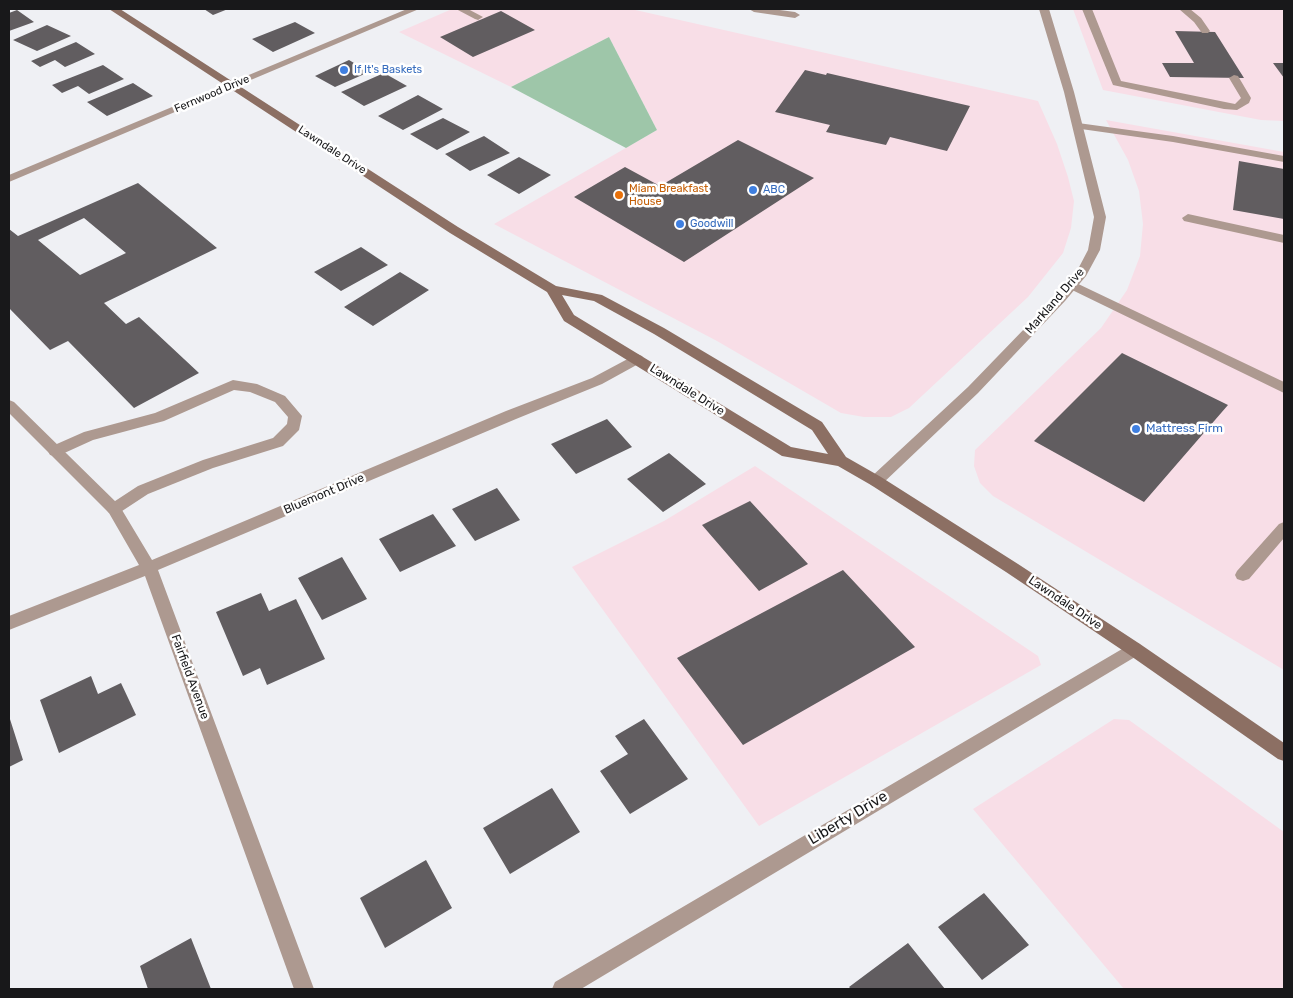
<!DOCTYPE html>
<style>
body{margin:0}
#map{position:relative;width:1293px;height:998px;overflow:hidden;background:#eff0f4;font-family:Rubik,sans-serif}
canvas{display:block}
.frame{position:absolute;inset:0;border:10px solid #18181a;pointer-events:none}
</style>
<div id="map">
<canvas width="1293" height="998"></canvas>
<div class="frame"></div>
</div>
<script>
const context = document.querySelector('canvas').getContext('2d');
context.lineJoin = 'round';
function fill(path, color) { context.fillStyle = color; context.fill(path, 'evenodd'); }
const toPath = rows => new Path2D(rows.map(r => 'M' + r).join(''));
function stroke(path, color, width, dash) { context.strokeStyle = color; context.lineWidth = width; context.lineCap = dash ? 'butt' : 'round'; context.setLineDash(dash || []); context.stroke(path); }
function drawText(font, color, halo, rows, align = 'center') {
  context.font = font + ' Rubik,sans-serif'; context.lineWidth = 5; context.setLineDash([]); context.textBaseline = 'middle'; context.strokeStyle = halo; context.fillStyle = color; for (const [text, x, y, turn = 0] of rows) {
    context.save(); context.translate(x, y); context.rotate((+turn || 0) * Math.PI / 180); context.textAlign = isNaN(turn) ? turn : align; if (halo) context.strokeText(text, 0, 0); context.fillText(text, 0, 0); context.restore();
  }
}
fill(toPath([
 [452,9,631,9,1038,101,1057,144,1068,177,1074,201,1071,228,1063,253,1028,297,909,408,891,417,864,417,841,413,717,341,494,224,657,130,609,37,511,87,399,32],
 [1073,9,1284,9,1284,121,1261,120,1103,90],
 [1106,120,1284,152,1284,670,993,496,980,483,974,466,975,450,1101,328,1127,290,1140,256,1143,224,1139,191,1128,160],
 [755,466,1038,656,1041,665,759,826,572,567,664,521],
 [1114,719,1129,720,1284,832,1284,989,1124,989,973,809]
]), '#f8dee7');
fill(toPath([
 [609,37,657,130,626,148,511,87]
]), '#9ec6a9');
fill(toPath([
 [204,9,228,9,213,15],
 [17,10,34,22,9,31,9,13],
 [501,11,535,30,473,57,440,37],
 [295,22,315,33,273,52,252,39],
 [47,25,71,36,37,51,13,40],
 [1175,31,1215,32,1244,78,1170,77,1162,63,1194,63],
 [76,42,95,54,65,67,55,60,40,67,31,61],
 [349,60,369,72,335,87,315,76],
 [1273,63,1284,63,1284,78],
 [103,65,124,79,89,94,78,86,62,93,52,85],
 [805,70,826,75,827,73,970,106,947,151,890,137,886,145,826,132,830,125,775,112],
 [384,73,407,86,364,106,341,92],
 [133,83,153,96,107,116,87,102],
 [418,95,443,109,403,130,378,116],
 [443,118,470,132,437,150,410,134],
 [484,136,510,153,470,171,445,154],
 [738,140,814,178,684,262,574,197,625,167,660,186],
 [519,157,551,175,519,194,487,175],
 [1239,161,1284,169,1284,219,1233,210],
 [138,183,217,248,104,303,126,324,139,317,199,373,134,408,68,341,50,350,9,308,9,229,18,236],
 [84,218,126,253,80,275,38,240],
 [361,247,388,265,341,291,314,272],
 [400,272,429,290,373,326,344,307],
 [1122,353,1228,405,1144,502,1034,441],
 [607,419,632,447,576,474,551,444],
 [669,453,706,484,663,512,627,479],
 [497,488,520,520,475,541,452,509],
 [750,501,808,564,759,591,702,525],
 [433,514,456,546,400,572,379,539],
 [342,557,367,599,322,620,298,578],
 [843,570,915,647,743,745,677,658],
 [261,593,269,611,296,599,325,659,267,685,260,668,243,676,216,612],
 [91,676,98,694,121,683,136,715,59,753,40,700],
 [9,716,23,760,9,767],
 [644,719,688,779,630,814,600,771,628,754,615,736],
 [552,788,580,832,510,874,483,828],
 [426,860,452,908,385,948,360,898],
 [984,893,1029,945,982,980,938,927],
 [191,938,211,989,148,989,140,966],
 [908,943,945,989,851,989,849,987]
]), '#615d60');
fill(toPath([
 [456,9,468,9,483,17,478,20,475,19,456,9],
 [749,9,772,9,795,12,800,15,795,18,754,12,749,9],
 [1082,9,1092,9,1121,81,1235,104,1241,98,1229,78,1234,75,1238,76,1251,98,1249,103,1237,110,1224,109,1113,85,1082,9],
 [1179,9,1190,9,1201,18,1210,31,1208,33,1202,33,1194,22,1179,9],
 [1078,123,1173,136,1284,156,1284,162,1173,142,1074,128,1073,126,1078,123],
 [1188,214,1284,235,1284,243,1184,221,1182,218,1188,214],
 [1072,281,1284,382,1284,393,1068,288,1066,285,1072,281],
 [233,380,257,384,285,396,302,416,299,430,283,446,213,468,148,494,119,513,114,515,109,513,106,509,109,505,138,486,203,460,273,438,287,424,288,417,275,402,250,392,234,390,164,421,93,440,60,455,55,456,50,455,48,451,50,447,84,432,155,413,233,380],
 [1284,522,1284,538,1249,579,1243,581,1237,579,1235,575,1237,571,1279,524,1284,522]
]), '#ad9990');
fill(toPath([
 [407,9,419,9,9,182,9,175,407,9],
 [1039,9,1049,9,1074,92,1106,217,1100,250,1086,276,1065,301,978,393,881,485,876,487,871,485,869,481,871,477,968,387,1057,295,1077,271,1088,250,1094,217,1064,92,1039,9],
 [637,354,642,356,644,359,642,362,602,384,516,419,158,570,314,989,294,989,145,576,9,630,9,616,139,565,109,513,9,413,9,400,14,402,119,505,152,560,506,411,592,378,637,354],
 [1134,642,1140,644,1142,649,1140,654,581,989,552,989,555,982,1134,642]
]), '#ad9990');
fill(toPath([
 [109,9,120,9,458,227,556,286,602,295,664,328,822,422,846,457,881,477,1018,564,1140,644,1284,743,1284,761,1278,759,1128,654,1006,572,871,485,838,466,782,456,564,321,547,292,450,233,109,9],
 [562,295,594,301,654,334,812,430,828,454,791,447,574,315,562,295]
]), '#8c6f63');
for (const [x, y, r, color] of [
 [344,70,5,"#3f7fe0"],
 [753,190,5,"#3f7fe0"],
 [619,195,5,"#e8710a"],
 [680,224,5,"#3f7fe0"],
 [1136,429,5,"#3f7fe0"]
]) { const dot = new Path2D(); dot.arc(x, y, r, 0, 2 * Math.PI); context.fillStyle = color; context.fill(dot); stroke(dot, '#fff', 2); }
drawText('11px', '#366cbe', '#fff', [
 ["If It's Baskets",354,70],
 ["ABC",763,190],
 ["Goodwill",690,224]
], 'left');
drawText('11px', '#18181a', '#fff', [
 ["Fernwood Drive",212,94,-23],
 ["Lawndale Drive",332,150,33]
]);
drawText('11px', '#c56008', '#fff', [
 ["Miam Breakfast",629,189],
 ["House",629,202]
], 'left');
drawText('12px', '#18181a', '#fff', [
 ["Markland Drive",1055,301,-49],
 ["Lawndale Drive",687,390,32],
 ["Bluemont Drive",324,494,-23],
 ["Lawndale Drive",1065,603,34],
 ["Fairfield Avenue",190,677,70]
]);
drawText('12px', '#366cbe', '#fff', [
 ["Mattress Firm",1146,429]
], 'left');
drawText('15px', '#18181a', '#fff', [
 ["Liberty Drive",848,818,-31]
]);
</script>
